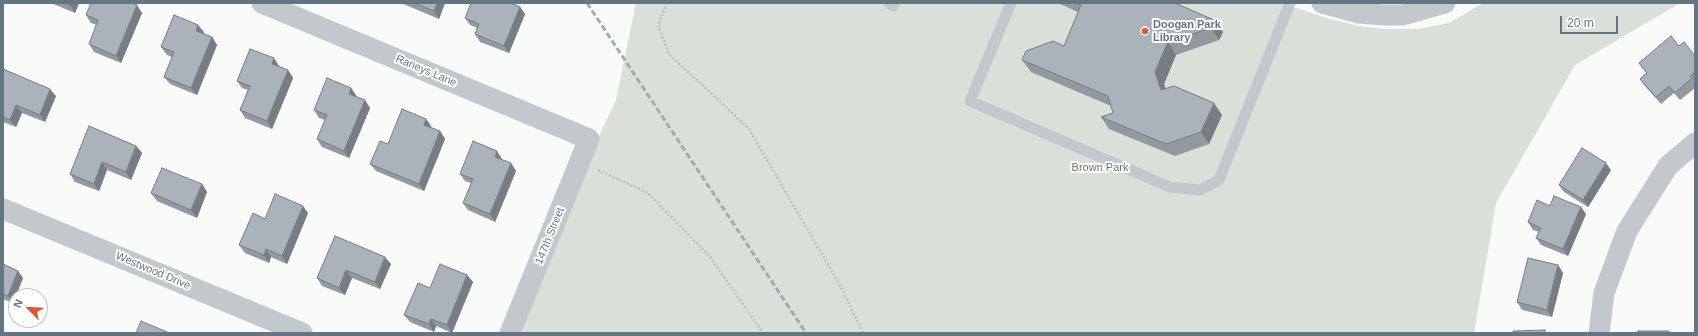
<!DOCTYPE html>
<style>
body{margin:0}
#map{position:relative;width:1698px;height:336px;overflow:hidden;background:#fafaf8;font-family:Helvetica,sans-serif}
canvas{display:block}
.frame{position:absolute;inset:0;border:4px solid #657683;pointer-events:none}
.north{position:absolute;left:8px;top:288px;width:40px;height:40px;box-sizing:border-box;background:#fff;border:1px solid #c1c8cd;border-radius:50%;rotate:294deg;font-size:11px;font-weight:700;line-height:16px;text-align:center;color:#657683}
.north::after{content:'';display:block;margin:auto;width:14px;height:18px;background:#e4572e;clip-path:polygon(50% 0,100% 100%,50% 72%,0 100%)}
.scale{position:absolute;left:1560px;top:16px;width:58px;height:18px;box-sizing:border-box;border:2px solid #657683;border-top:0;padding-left:5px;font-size:12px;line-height:14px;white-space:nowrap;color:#657683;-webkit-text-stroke:3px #fff;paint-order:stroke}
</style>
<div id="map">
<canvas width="1698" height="336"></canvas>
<div class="frame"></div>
<div class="north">N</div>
<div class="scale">20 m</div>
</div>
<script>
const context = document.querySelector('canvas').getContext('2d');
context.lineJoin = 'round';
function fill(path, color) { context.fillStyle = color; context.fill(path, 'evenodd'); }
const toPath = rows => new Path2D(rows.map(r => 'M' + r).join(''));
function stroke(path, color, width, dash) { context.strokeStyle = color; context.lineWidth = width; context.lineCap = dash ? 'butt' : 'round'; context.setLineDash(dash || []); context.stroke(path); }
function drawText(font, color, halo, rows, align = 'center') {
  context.font = font + ' Helvetica,sans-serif'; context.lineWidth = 4; context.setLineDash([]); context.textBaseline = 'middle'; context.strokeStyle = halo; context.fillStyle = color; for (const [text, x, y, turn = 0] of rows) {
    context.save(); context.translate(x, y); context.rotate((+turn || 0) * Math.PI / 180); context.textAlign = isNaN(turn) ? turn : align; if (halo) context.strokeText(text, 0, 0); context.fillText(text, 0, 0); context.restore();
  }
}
fill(toPath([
 [636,3,1281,3,1330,19,1359,26,1385,29,1418,29,1449,23,1483,3,1680,3,1575,65,1496,203,1474,333,519,333,596,143,616,100]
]), '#dadfd7');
stroke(toPath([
 [667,3,658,25,669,54,749,129,840,285,863,333],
 [598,170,648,193,710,257,763,333]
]), '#bbbfc2', 2.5, [2, 2]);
stroke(toPath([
 [889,3,893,6,895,3],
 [1011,3,970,101,1170,187,1200,190,1219,180,1290,3]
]), '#c3c8cc', 11);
stroke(toPath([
 [262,3,589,139,510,333],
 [1322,3,1358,13,1384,15,1403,15,1445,3],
 [3,209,302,333],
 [1599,333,1604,293,1627,231,1668,166,1695,143]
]), '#c3c8cc', 21);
stroke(toPath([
 [587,3,806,333]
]), '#a2aab0', 3, [6, 3]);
fill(toPath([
 [51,3,79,3,75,13],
 [401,3,445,3,439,19],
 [1059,3,1175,3,1223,32,1219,40,1176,55,1164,84,1165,89,1222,115,1209,144,1175,156,1109,129,1101,117,1113,113,1111,106,1031,72,1022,60,1064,46,1078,12,1060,4],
 [520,7,525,14,509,53,480,42,475,34,477,28,470,25,465,18],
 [142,13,121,63,94,52,89,44,97,25,91,23,86,15],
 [204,32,203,33,212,37,217,45,197,95,170,84,164,77,172,57,167,55,161,47],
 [1679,46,1695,56,1695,88,1680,100,1674,93,1661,104,1645,86,1640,79,1646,73,1639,63],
 [279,66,279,67,288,70,293,78,272,129,245,118,240,110,248,90,242,88,237,81],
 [3,69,56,96,45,122,22,113,16,127,3,122],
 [356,95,356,97,370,108,349,158,322,147,317,139,325,120,319,118,314,110],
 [426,119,431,126,431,128,440,131,445,139,424,191,376,171,370,164,388,144],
 [136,146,142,153,131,180,107,170,99,191,75,182,70,174],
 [502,159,502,160,516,171,495,222,468,210,463,203,471,183,465,181,460,174],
 [1611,170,1588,207,1564,192,1559,185],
 [202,184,207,192,197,218,157,201,151,193],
 [1550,206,1586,214,1568,256,1541,245,1536,238,1539,232,1533,230,1528,222],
 [308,213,287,264,271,257,269,263,245,253,239,245,265,219],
 [335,236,391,264,380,289,352,278,345,295,322,286,317,278],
 [3,264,18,271,23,278,13,303,3,299],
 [1558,265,1563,273,1552,317,1522,310,1517,302],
 [467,275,473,282,452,333,436,326,434,332,410,322,404,315,430,288]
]), '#929a9f');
fill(toPath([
 [70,3,79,3,75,13,70,5],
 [437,3,445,3,439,19,434,11],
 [137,5,142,13,121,63,116,56],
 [520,7,525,14,509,53,504,46],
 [1214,20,1223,32,1219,40,1211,28],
 [198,25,204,32,202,38,196,31],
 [212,37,217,45,197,95,191,88],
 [1168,42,1176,55,1164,84,1170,102,1161,90,1155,72],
 [274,58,279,66,277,72,272,64],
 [288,70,293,78,272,129,267,121],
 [351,88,356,95,354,101,349,94],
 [50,89,56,96,45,122,40,115],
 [365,100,370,108,349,158,344,151],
 [1214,103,1222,115,1209,144,1201,132],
 [16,105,22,113,16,127,10,120],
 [426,119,431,126,429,132,424,125],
 [440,131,445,139,424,191,419,184],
 [136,146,142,153,131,180,126,172],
 [497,151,502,159,500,164,495,157],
 [102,162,107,170,99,191,94,184],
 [511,163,516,171,495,222,490,214],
 [1606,163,1611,170,1588,207,1583,200],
 [202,184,207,192,197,218,191,210],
 [303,206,308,213,287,264,282,256],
 [1581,207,1586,214,1568,256,1563,249],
 [266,249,271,257,269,263,264,255],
 [385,257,391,264,380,289,375,282],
 [1558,265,1563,273,1552,317,1547,310],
 [346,270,352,278,345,295,339,288],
 [18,271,23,278,13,303,8,296],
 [467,275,473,282,452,333,447,325],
 [431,319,436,326,434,332,429,324]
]), '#777d82');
const building = toPath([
 [64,3,70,3,70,5,64,3],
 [91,3,132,3,137,5,116,56,89,44,98,20,86,15,91,3],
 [414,3,437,3,434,11,414,3],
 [471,3,511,3,520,7,504,46,475,34,479,24,465,18,471,3],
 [1077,3,1175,3,1214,20,1211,28,1168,42,1155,72,1161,90,1174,86,1214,103,1201,132,1166,144,1101,117,1113,113,1108,96,1022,60,1026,51,1053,41,1064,46,1081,5,1077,3],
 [174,15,198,25,196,31,212,37,191,88,164,77,174,52,161,47,174,15],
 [1671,36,1679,46,1684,42,1695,56,1695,72,1690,76,1692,78,1675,93,1669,86,1656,97,1640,79,1647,73,1639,63,1671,36],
 [250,49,274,58,272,64,288,70,267,121,240,110,250,86,237,81,250,49],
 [3,69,50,89,40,115,16,105,10,120,3,117,3,69],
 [327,78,351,88,349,94,365,100,344,151,317,139,327,115,314,110,327,78],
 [402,109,426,119,424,125,440,131,419,184,370,164,380,141,388,144,402,109],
 [89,126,136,146,126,172,102,162,94,184,70,174,89,126],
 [473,141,497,151,495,157,511,163,490,214,463,203,473,179,460,174,473,141],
 [1582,148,1606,163,1583,200,1559,185,1582,148],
 [162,168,202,184,191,210,151,193,162,168],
 [275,194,303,206,282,256,266,249,264,255,239,245,253,213,265,219,275,194],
 [1554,196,1581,207,1563,249,1536,238,1541,228,1528,222,1537,200,1550,206,1554,196],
 [335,236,385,257,375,282,346,270,339,288,317,278,335,236],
 [1528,258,1558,265,1547,310,1517,302,1528,258],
 [3,264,18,271,8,296,3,294,3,264],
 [440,264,467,275,447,325,431,319,429,324,404,315,418,283,430,288,440,264],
 [141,321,167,332,167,333,136,333,141,321],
 [1545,330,1545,333,1513,333,1513,331,1545,330],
 [1638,331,1669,331,1669,333,1638,333,1638,331]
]);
fill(building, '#aab3b9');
stroke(building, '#777d82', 1);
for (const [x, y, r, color] of [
 [1145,31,4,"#e4572e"]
]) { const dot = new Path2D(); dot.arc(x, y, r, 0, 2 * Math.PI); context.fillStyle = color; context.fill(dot); stroke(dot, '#fff', 1.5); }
drawText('bold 11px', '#657683', '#fff', [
 ["Doogan Park",1153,25],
 ["Library",1153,38]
], 'left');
drawText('11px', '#657683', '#fff', [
 ["Raneys Lane",426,71,23],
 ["147th Street",550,236,-68],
 ["Westwood Drive",153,271,23]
]);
drawText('11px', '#687a64', '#fff', [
 ["Brown Park",1100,168]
]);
</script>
